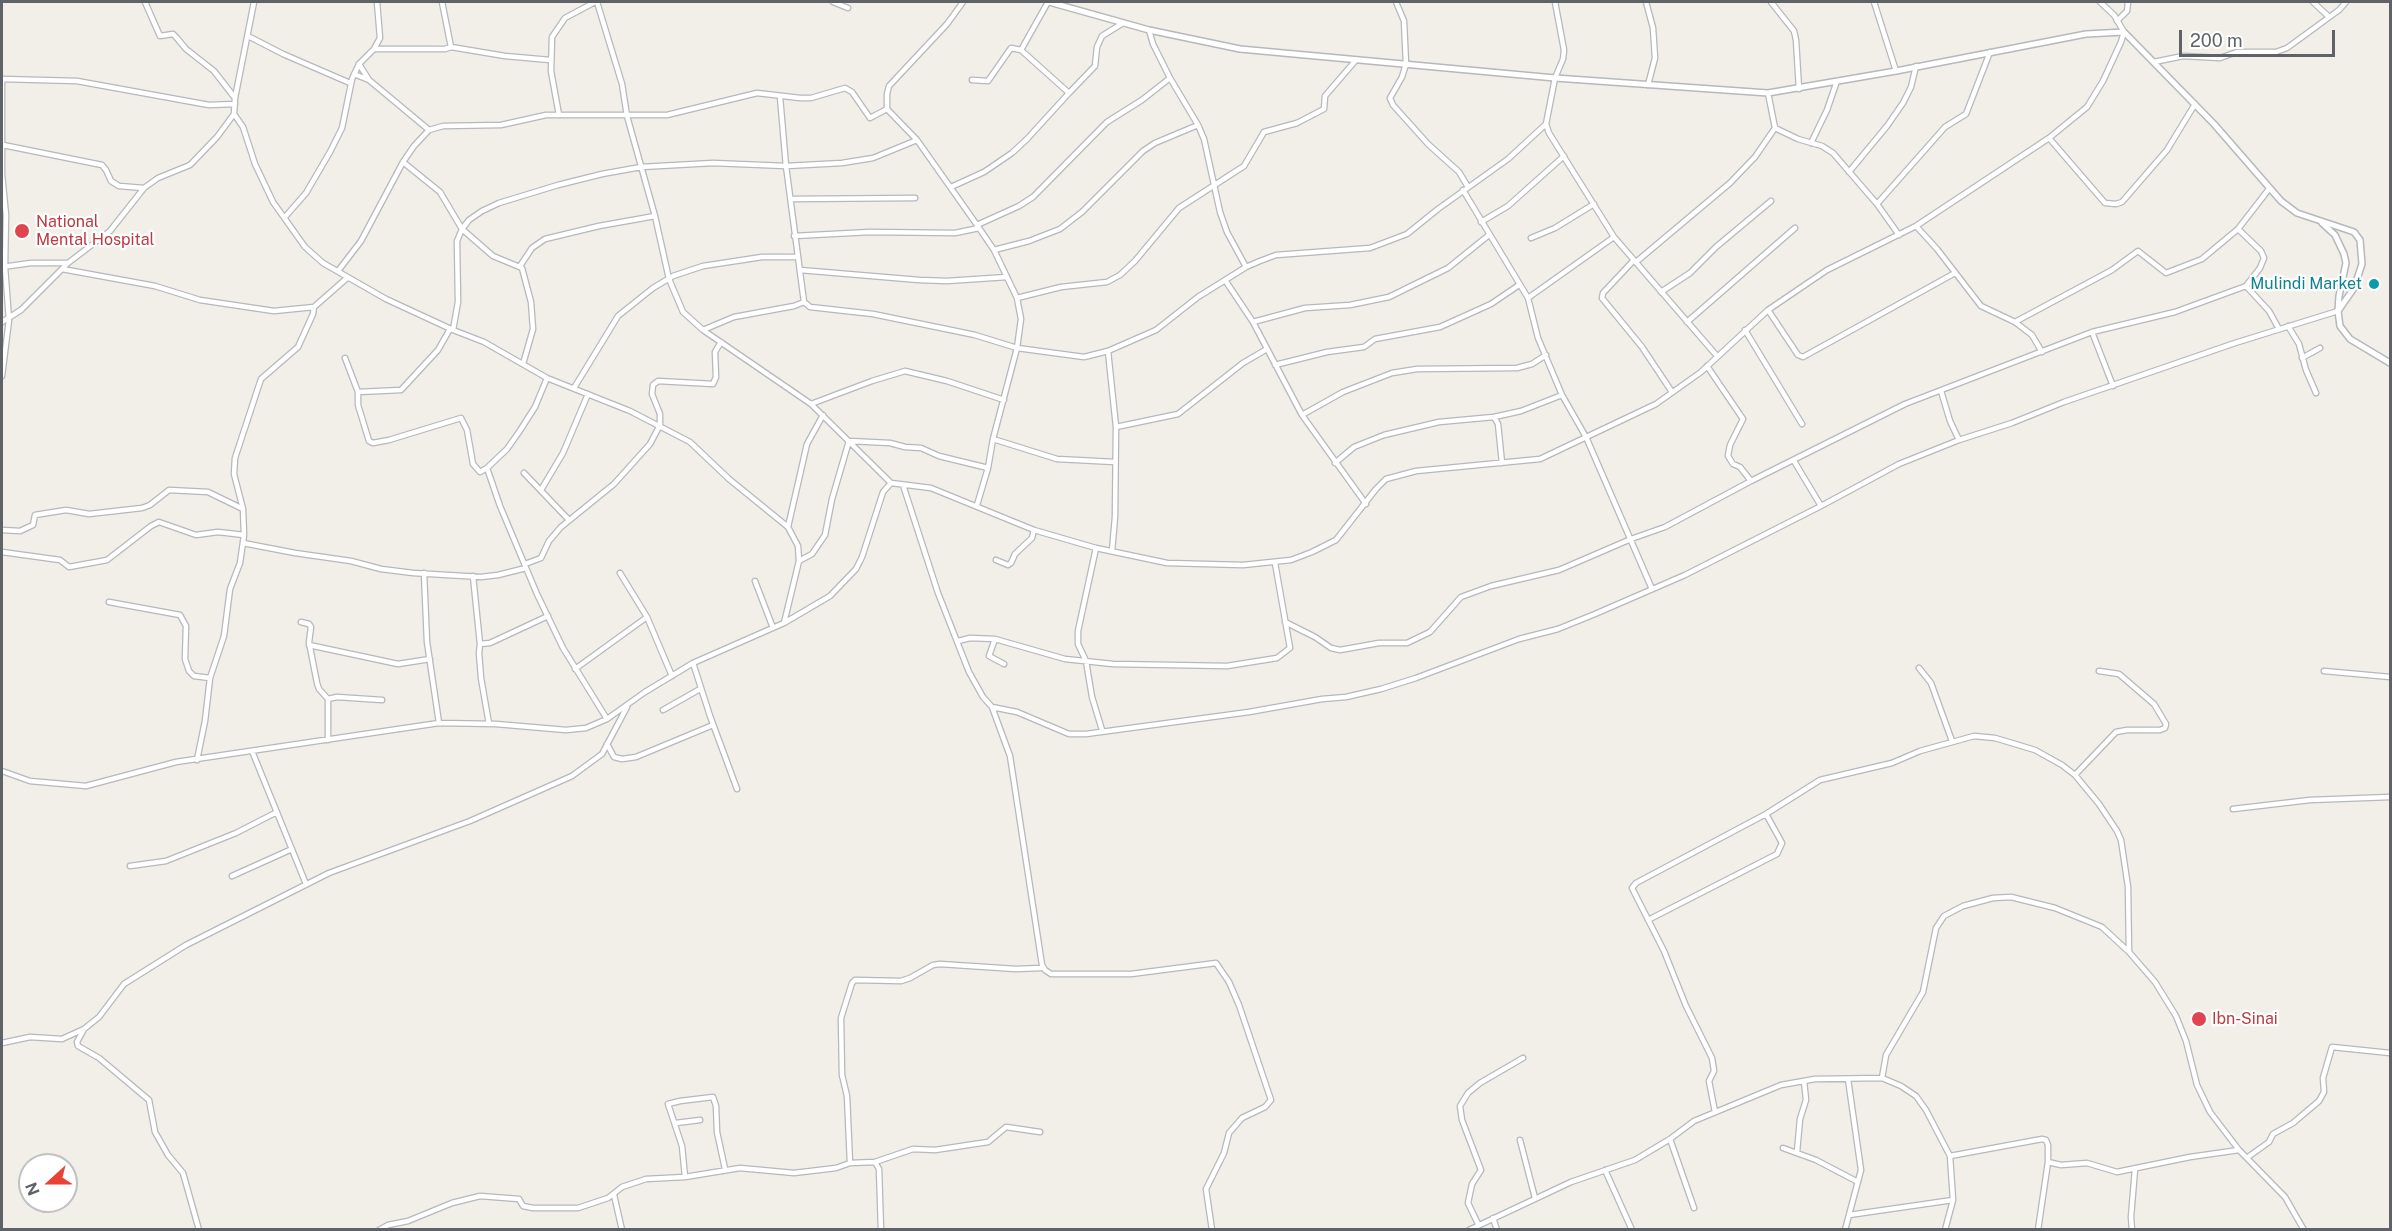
<!DOCTYPE html>
<style>
body{margin:0}
#map{position:relative;width:2392px;height:1231px;overflow:hidden;background:#f1efe8;font-family:"Public Sans",sans-serif}
canvas{display:block}
.frame{position:absolute;inset:0;border:3px solid #5f6368;pointer-events:none}
.north{position:absolute;left:18px;top:1153px;width:60px;height:60px;box-sizing:border-box;background:#fff;border:2px solid #bfc1c3;border-radius:50%;rotate:249deg;font-size:16px;font-weight:700;line-height:24px;text-align:center;color:#5f6368}
.north::after{content:'';display:block;margin:auto;width:21px;height:27px;background:#ea4335;clip-path:polygon(50% 0,100% 100%,50% 72%,0 100%)}
.scale{position:absolute;left:2179px;top:30px;width:156px;height:27px;box-sizing:border-box;border:3px solid #5f6368;border-top:0;padding-left:8px;font-size:18px;line-height:21px;white-space:nowrap;color:#5f6368;-webkit-text-stroke:4px #fff;paint-order:stroke}
</style>
<div id="map">
<canvas width="2392" height="1231"></canvas>
<div class="frame"></div>
<div class="north">N</div>
<div class="scale">200 m</div>
</div>
<script>
const context = document.querySelector('canvas').getContext('2d');
context.lineJoin = 'round';
const toPath = rows => new Path2D(rows.map(r => 'M' + r).join(''));
function stroke(path, color, width, dash) { context.strokeStyle = color; context.lineWidth = width; context.lineCap = dash ? 'butt' : 'round'; context.setLineDash(dash || []); context.stroke(path); }
function drawText(font, color, halo, rows, align = 'center') {
  context.font = font + ' "Public Sans",sans-serif'; context.lineWidth = 4.5; context.setLineDash([]); context.textBaseline = 'middle'; context.strokeStyle = halo; context.fillStyle = color; for (const [text, x, y, turn = 0] of rows) {
    context.save(); context.translate(x, y); context.rotate((+turn || 0) * Math.PI / 180); context.textAlign = isNaN(turn) ? turn : align; if (halo) context.strokeText(text, 0, 0); context.fillText(text, 0, 0); context.restore();
  }
}
const minor = toPath([
 [145,2,160,36,173,34,176,37,186,49,214,71,235,98],
 [442,2,451,47],
 [597,2,622,84,627,116,655,216,669,279,683,312,703,330,811,404,891,483],
 [833,2,848,8],
 [963,2,947,24,889,86,887,94,887,109,917,140,977,225,994,250,1017,298,1021,319,1017,348,993,439,988,468,977,505],
 [1396,2,1404,21,1406,64,1402,77,1390,98,1393,105,1428,144,1459,172,1468,187],
 [1555,2,1564,50,1563,59,1555,78,1546,124,1549,133,1614,237,1717,356],
 [1646,2,1653,28,1655,58,1648,85],
 [1771,2,1794,31,1796,40,1799,89],
 [1874,2,1896,71],
 [2313,2,2329,17],
 [2117,21,2127,11,2128,2],
 [1149,30,1153,44,1170,78,1198,125,1204,139,1220,212,1227,232,1246,267],
 [248,36,283,54,350,83],
 [374,49,380,38,377,2],
 [1021,50,1069,93,1095,66,1097,47,1102,36,1123,23],
 [2154,62,2183,56,2220,58,2237,52,2276,52,2287,48,2339,10,2346,2],
 [359,64,369,80],
 [354,74,369,80,429,130],
 [2,79,77,81,209,105,235,104],
 [972,80,988,81,1011,48,1021,50,1048,2],
 [1768,93,1775,128,1798,139,1822,146,1833,153,1877,204,1899,235],
 [780,97,786,166,804,302],
 [234,114,243,127,255,164,273,202,305,247,323,263,386,299,453,330,484,342,547,378,630,411,690,442,729,479,788,527,798,546,799,561,784,623],
 [559,115,551,71,552,37,565,18,595,2],
 [2049,138,2105,203,2116,204,2122,202,2167,150,2195,104],
 [1811,143,1827,110,1837,81],
 [3,145,102,165,106,170,111,181,119,186,144,188],
 [403,162,440,192,462,229,493,256,522,268,531,302,533,329,523,364],
 [1849,172,1887,126,1903,103,1911,87,1916,66],
 [951,187,984,172,1012,153,1027,139,1069,93],
 [1463,190,1528,298,1538,338,1562,395,1586,437,1652,589],
 [791,199,915,198],
 [1877,204,1945,127,1966,114,1990,52],
 [285,217,306,193,330,152,342,128,352,79,359,64,374,49,445,49,451,47,505,56,550,60],
 [1481,222,1508,206,1564,156],
 [977,225,1019,206,1033,197,1107,122,1142,100,1170,78],
 [1916,226,1937,249,1981,306,2015,322,2032,335,2042,352],
 [2238,229,2261,251,2264,258,2260,268,2246,286],
 [794,236,870,232,955,233,979,228],
 [1531,238,1555,228,1594,204],
 [994,250,1029,241,1060,229,1082,212,1143,151,1155,143,1198,125],
 [1634,260,1603,293,1602,298,1642,347,1672,392],
 [1636,262,1730,183,1755,157,1775,128],
 [520,266,532,248,545,239,599,226,655,216],
 [2,267,31,263,68,263],
 [62,269,155,286,200,300,274,311,314,307,347,278],
 [800,270,919,280,947,281,1007,277],
 [338,271,361,241,403,162,414,146,429,130,443,126,501,125,546,115,667,115,757,93,800,98,811,98,845,88,852,92,870,118,887,109],
 [1225,280,1253,322,1302,415,1366,504],
 [1661,292,1690,273,1716,247,1771,201],
 [1017,298,1061,287,1107,282,1120,275,1135,261,1179,208,1244,166,1264,132,1297,123,1324,109,1325,96,1356,60],
 [1528,298,1614,237],
 [1768,310,1798,355,1803,357,1955,273],
 [2,322,21,310,68,263,110,231,144,188,158,178,190,165,217,137,234,114,235,98,254,2],
 [1253,322,1305,308,1350,305,1389,297,1448,268,1489,235],
 [1687,322,1795,228],
 [2015,322,2112,270,2138,251,2166,273,2202,259,2238,229,2269,189],
 [2288,326,2299,344,2306,370,2316,393],
 [453,330,458,302,457,241,462,229,469,220,482,211,499,203,558,185,602,174,641,167,713,163,786,166,842,163,873,158,917,140],
 [703,330,734,317,794,306,804,302,810,307,873,314,975,335,1017,348,1084,357,1108,351,1156,330,1198,297,1246,267,1260,261,1276,255,1370,248,1407,234,1438,209,1508,159,1546,124],
 [1745,330,1802,424],
 [2092,332,2113,386],
 [1108,351,1116,427,1115,517,1112,551],
 [345,358,358,392,358,405,369,441,373,443,389,440,461,418,467,430,473,464,480,472,487,468],
 [2302,358,2320,348],
 [1275,365,1327,352,1364,347,1375,339,1440,327,1491,304,1519,285],
 [1707,366,1743,419,1730,445,1728,456,1733,464,1740,467,1751,481],
 [2,376,9,320,5,267,6,215,2,174,2,79],
 [547,378,535,407,519,432,507,449,487,468,500,506,537,594,563,648,607,719],
 [574,388,618,316,653,288,673,276,703,266,762,257,798,257],
 [1941,391,1950,421,1959,440],
 [358,392,401,390,438,350,450,329],
 [811,404,872,381,905,371,947,381,1004,400],
 [1302,415,1343,392,1392,373,1417,369,1517,368,1532,364,1546,355],
 [1494,417,1498,424,1502,463],
 [1116,427,1178,414,1243,363,1267,349],
 [993,439,1057,459,1115,462],
 [1794,461,1821,506],
 [1335,463,1354,447,1384,435,1439,422,1494,417,1521,411,1562,395],
 [524,473,569,520],
 [903,485,938,593,969,672,983,697,992,707,1010,756,1042,965,1045,970,1051,974,1131,974,1216,963,1229,982,1239,1005,1271,1100,1265,1107,1242,1118,1229,1133,1224,1153,1206,1189,1212,1230],
 [541,490,563,453,588,394],
 [788,527,807,444,823,415],
 [2,530,20,531,33,525,35,515,66,510,89,514,142,508,150,505,169,490,208,492,243,509],
 [243,543,295,553,351,561,381,569,413,573,481,577,498,575,526,568],
 [1096,548,1078,631,1078,644,1086,661,1092,697,1102,730],
 [2,552,60,560,69,567,107,560,151,526,159,522,196,535,218,532,244,535],
 [996,560,1008,565,1011,563,1015,554,1032,538,1034,530],
 [799,561,812,554,825,535,832,499,849,441,890,443,905,447,921,448,939,456,988,468],
 [525,564,541,558,549,541,561,527,614,484,650,444,660,425,660,414,652,394,653,385,658,381,713,384,716,377,715,352,721,342],
 [424,573,427,642,439,723],
 [620,573,647,617,672,676],
 [473,576,480,644,479,653,481,678,489,724],
 [755,581,773,628],
 [109,602,180,615,186,626,185,659,189,671,194,676,210,678],
 [301,622,309,624,311,627,309,642,317,683,319,689,328,699,328,740],
 [1285,622,1315,637,1331,648,1340,650,1379,643,1407,643,1430,632,1461,597,1491,586,1559,570,1631,539,1665,527,1751,481,1905,404,2092,332,2175,312,2246,286,2269,311,2279,329],
 [995,639,989,656,1004,664],
 [958,641,970,638,995,639,1065,659,1113,664,1227,666,1277,658,1290,648,1275,563],
 [480,644,490,643,548,616],
 [309,645,398,664,430,659],
 [693,663,710,716,737,789],
 [1919,668,1931,683,1952,741],
 [575,669,647,617],
 [2324,671,2390,677],
 [328,699,337,697,382,700],
 [992,707,1017,712,1069,734,1086,734,1249,712,1322,699,1346,697,1381,689,1416,678,1519,639,1558,629,1595,614,1685,575,1821,506,1899,464,1959,440,2012,423,2064,402,2235,343,2338,311],
 [663,710,700,689],
 [607,744,614,757,622,759,636,757,713,725],
 [252,751,306,884],
 [197,760,205,721,210,678,224,636,230,589,240,563,244,535,243,509,234,474,235,458,261,379,298,347,313,314,314,307],
 [2,771,30,781,86,786,176,762,439,723,496,724,566,730,586,728,607,719,645,692,693,663,784,623,830,596,856,569,862,557,883,492,891,483,931,488,1034,530,1096,548,1167,563,1243,565,1291,560,1312,552,1336,540,1376,489,1386,479,1416,471,1540,459,1656,404,1701,372,1768,310,1827,270,1916,226,2049,138,2087,107,2103,81,2121,42,2124,32,2114,15,2100,2],
 [2075,775,2116,732,2127,730,2160,730,2165,728,2166,724,2154,704,2119,674,2099,671],
 [2233,809,2310,800,2390,797],
 [130,866,166,861,236,833,277,812],
 [232,876,292,849],
 [1648,920,1777,854,1782,843,1766,814],
 [84,1029,77,1042,78,1046,99,1058,149,1100,155,1132,168,1155,183,1173,199,1230],
 [2,1043,30,1037,62,1039,84,1029,99,1017,124,984,186,945,329,873,470,821,572,776,602,754,627,707],
 [1882,1078,1886,1055,1923,992,1936,928,1944,916,1963,906,1993,898,2011,897,2055,908,2102,927,2129,952,2155,982,2176,1016,2186,1041,2197,1085,2210,1112,2239,1150,2285,1197,2304,1230],
 [1715,1112,1709,1081,1714,1071,1712,1058,1686,1006,1664,951,1632,888,1636,883,1766,814,1820,780,1892,763,1920,751,1974,736,1995,738,2035,750,2062,765,2075,775,2099,804,2117,831,2121,840,2128,887,2129,952],
 [676,1123,700,1120],
 [1670,1139,1694,1208],
 [1520,1140,1535,1198],
 [1783,1148,1816,1160,1858,1182],
 [1797,1152,1800,1119,1806,1100,1804,1081],
 [1950,1156,2042,1139,2046,1140,2048,1145,2048,1162,2061,1165,2087,1163,2117,1172,2190,1157,2239,1150],
 [2248,1157,2269,1142,2273,1134,2293,1123,2319,1101,2324,1092,2323,1078,2332,1047,2390,1053],
 [875,1162,913,1149,935,1150,988,1142,1006,1127,1040,1132],
 [850,1163,847,1096,842,1075,841,1018,852,983,855,980,901,981,910,978,933,965,940,964,1016,969,1041,968],
 [1605,1170,1632,1230],
 [685,1177,682,1146,668,1104,680,1101,713,1097,716,1106,717,1132,725,1169],
 [614,1195,622,1230],
 [1849,1215,1953,1200],
 [1493,1218,1497,1230],
 [1478,1224,1468,1203,1472,1184,1481,1170,1462,1120,1460,1106,1468,1093,1480,1083,1523,1058],
 [379,1230,388,1225,408,1221,452,1203,480,1196,519,1199,523,1206,533,1208,578,1208,608,1198,622,1187,646,1179,685,1177,740,1168,794,1173,836,1168,850,1163,875,1162,879,1169,881,1230],
 [1469,1230,1571,1182,1635,1160,1670,1139,1694,1121,1781,1085,1815,1079,1882,1078,1901,1086,1916,1096,1926,1110,1950,1156,1953,1200,1945,1230],
 [1845,1230,1861,1170,1848,1079],
 [2038,1230,2048,1162],
 [2132,1230,2131,1217,2135,1169]
]);
const tertiary = toPath([
 [1049,2,1149,30,1240,49,1555,78,1768,93,1896,71,2086,34,2124,32,2214,124,2281,201,2297,213,2354,232,2360,240,2362,264,2354,288,2338,311,2340,326,2350,339,2390,363],
 [2322,223,2335,235,2344,254,2346,263,2339,296,2338,311]
]);
stroke(minor, '#b5b8bc', 7);
stroke(tertiary, '#b5b8bc', 8);
stroke(minor, '#fff', 4.5);
stroke(tertiary, '#fff', 5);
for (const [x, y, r, color] of [
 [22,231,8,"#e0444e"],
 [2374,284,6,"#0f9aa8"],
 [2199,1019,8,"#e0444e"]
]) { const dot = new Path2D(); dot.arc(x, y, r, 0, 2 * Math.PI); context.fillStyle = color; context.fill(dot); stroke(dot, '#fff', 2); }
drawText('16px', '#be3a42', '#fff', [
 ["National",36,222],
 ["Mental Hospital",36,240],
 ["Ibn-Sinai",2212,1019]
], 'left');
drawText('16px', '#0d838f', '#fff', [
 ["Mulindi Market",2362,284]
], 'right');
</script>
